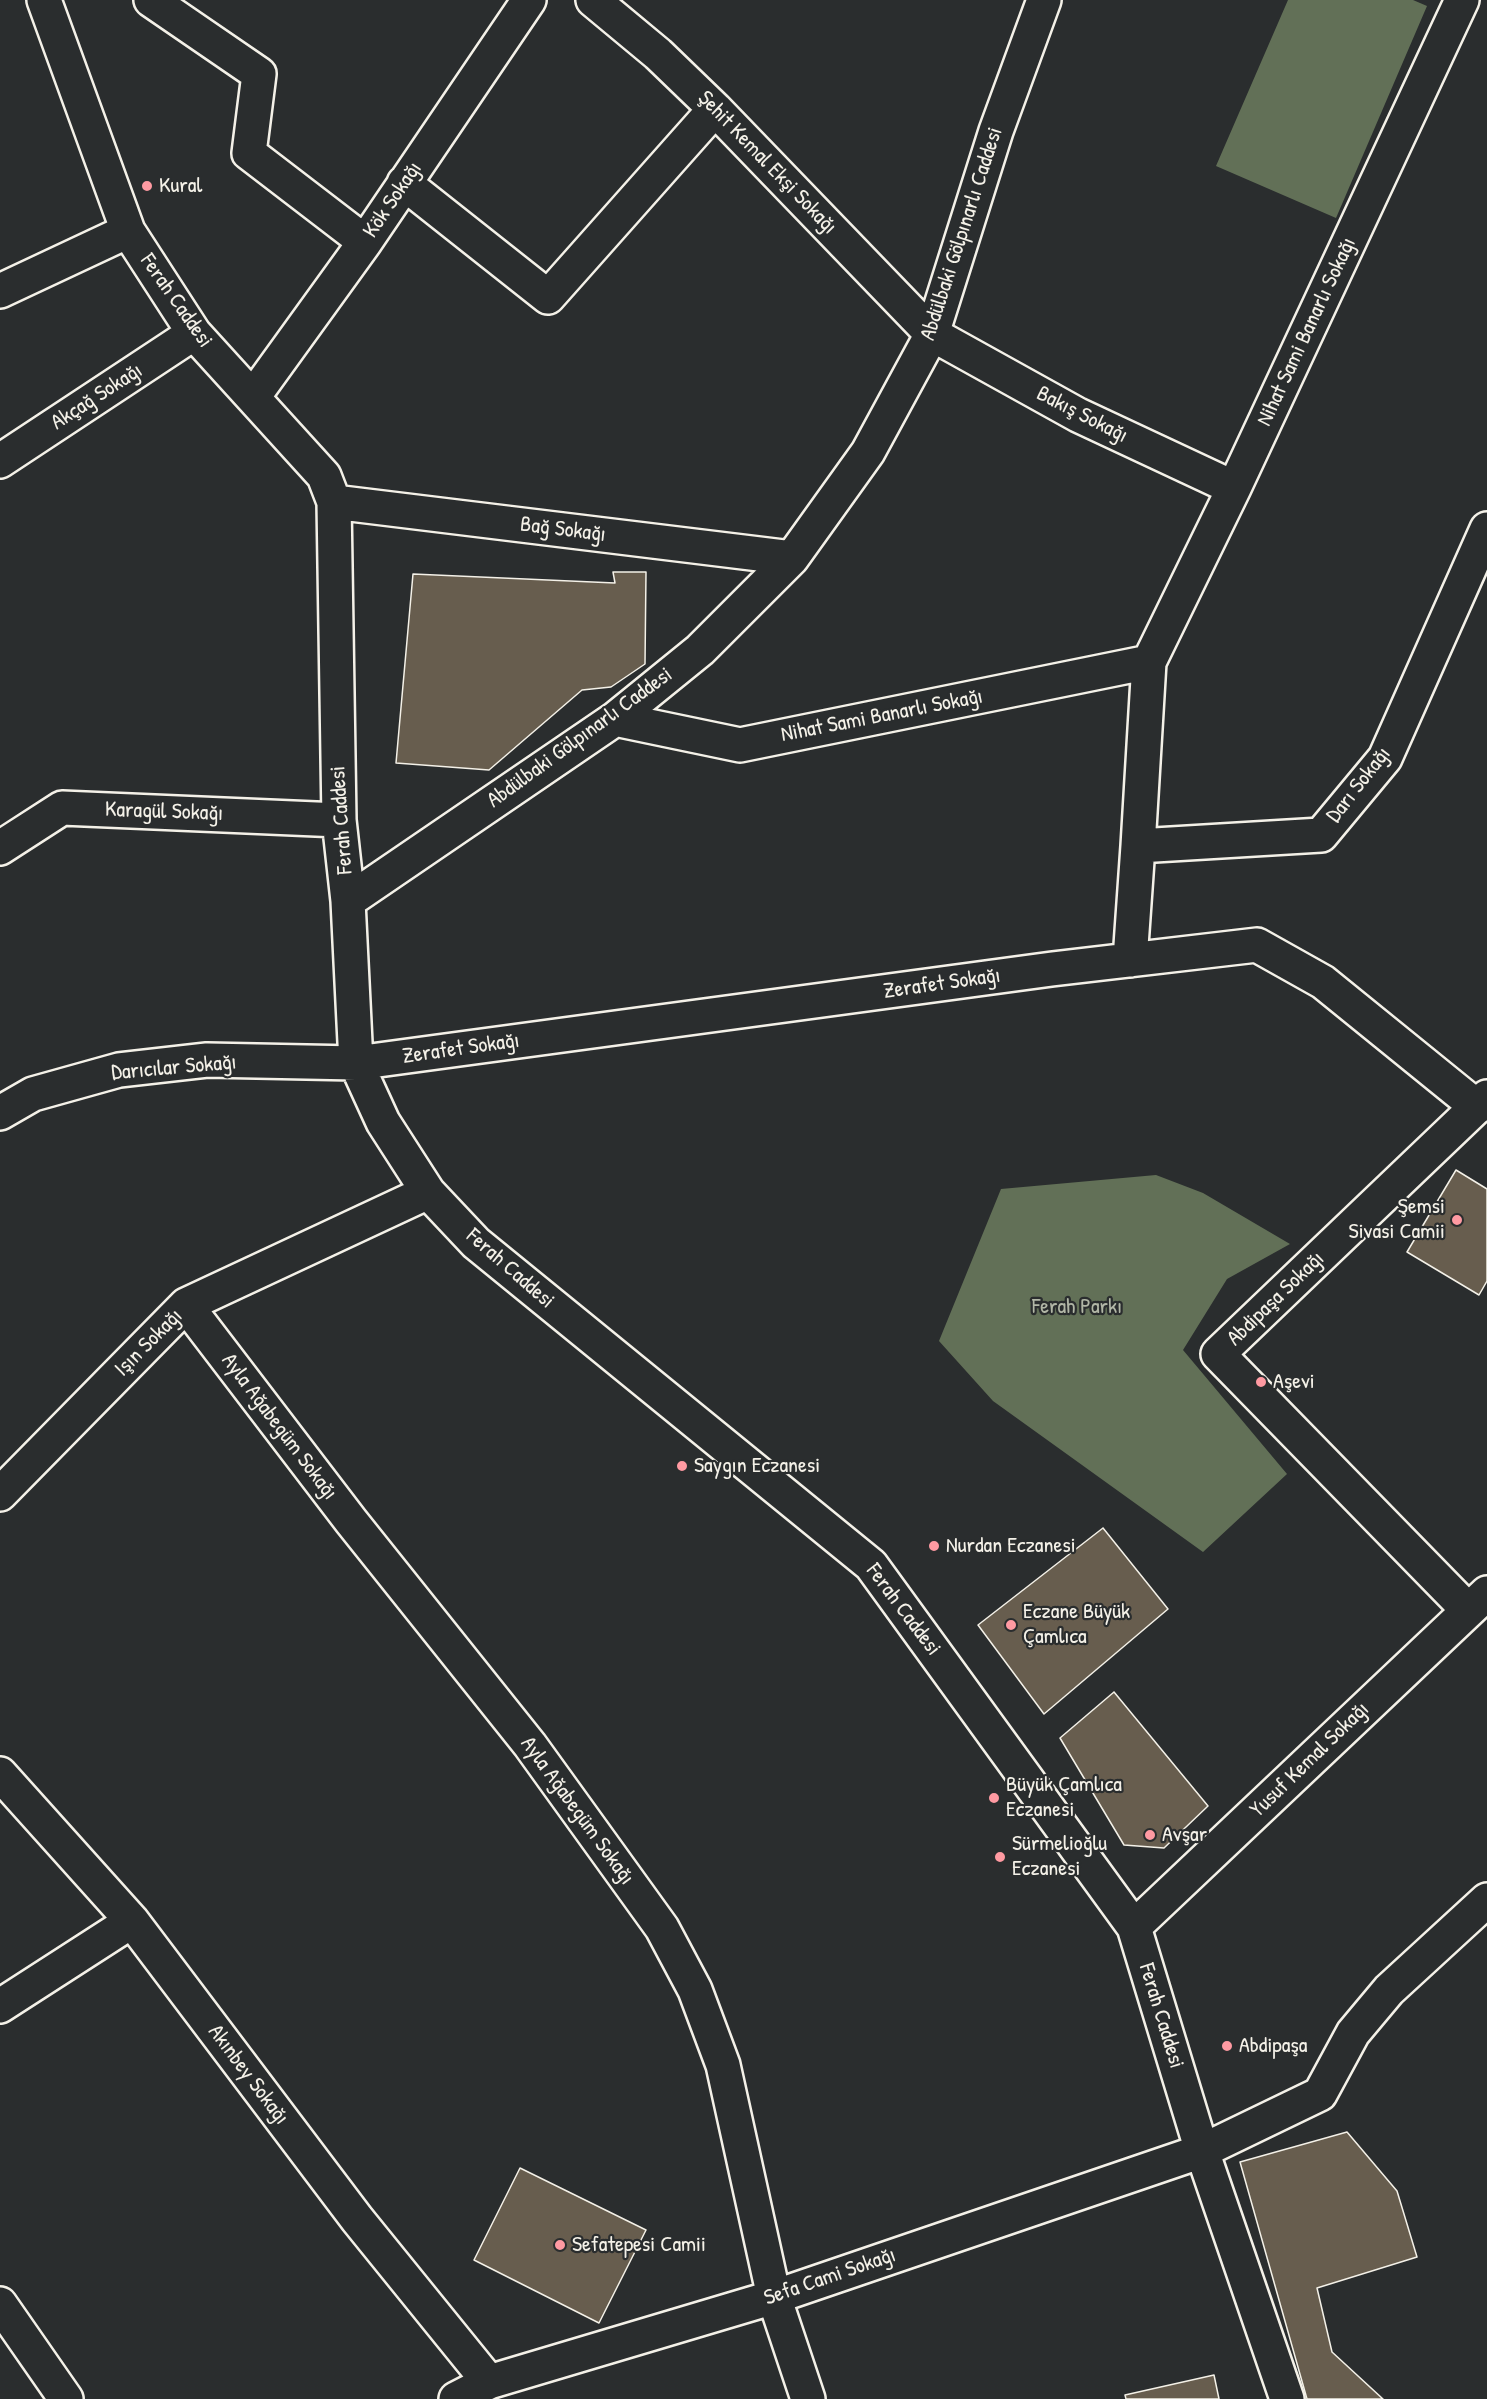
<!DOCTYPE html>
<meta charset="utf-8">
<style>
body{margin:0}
canvas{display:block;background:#2a2d2e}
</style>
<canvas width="1487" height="2399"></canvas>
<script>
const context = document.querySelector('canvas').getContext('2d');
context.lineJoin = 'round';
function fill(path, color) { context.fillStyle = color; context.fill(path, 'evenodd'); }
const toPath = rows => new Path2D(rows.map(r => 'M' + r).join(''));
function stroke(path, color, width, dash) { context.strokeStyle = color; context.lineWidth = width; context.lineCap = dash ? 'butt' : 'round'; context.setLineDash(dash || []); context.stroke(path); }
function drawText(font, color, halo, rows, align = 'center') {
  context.font = font + ' "Patrick Hand",sans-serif'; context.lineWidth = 4.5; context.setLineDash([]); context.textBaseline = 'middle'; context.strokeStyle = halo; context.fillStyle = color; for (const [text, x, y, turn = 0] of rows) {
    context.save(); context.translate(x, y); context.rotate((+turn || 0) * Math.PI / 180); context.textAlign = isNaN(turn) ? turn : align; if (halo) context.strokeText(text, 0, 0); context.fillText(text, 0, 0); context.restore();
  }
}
fill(toPath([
 [1288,0,1413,0,1427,6,1336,218,1216,166],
 [1156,1175,1203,1193,1290,1244,1227,1279,1183,1350,1287,1474,1203,1552,993,1401,939,1341,1001,1189]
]), '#627057');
const building = toPath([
 [613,572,646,572,645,664,611,687,582,690,489,770,396,763,413,574,615,583,613,572],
 [1456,1170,1487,1189,1487,1281,1479,1295,1407,1252,1456,1170],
 [1103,1528,1168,1609,1044,1714,978,1625,1103,1528],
 [1114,1692,1208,1806,1164,1848,1124,1845,1060,1738,1114,1692],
 [1347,2132,1397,2191,1417,2257,1317,2288,1332,2352,1383,2399,1307,2399,1240,2162,1347,2132],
 [520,2168,646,2230,599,2323,474,2260,520,2168],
 [1214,2375,1219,2399,1126,2399,1125,2395,1214,2375]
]);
fill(building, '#675d4e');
stroke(building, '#f4f1e8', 1.5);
const minor = toPath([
 [44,0,128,231,194,333,324,476,334,502,339,820,348,901,356,1063,383,1122,428,1192,476,1243,871,1565,1134,1927,1202,2151,1287,2399],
 [151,0,259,74,249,153,365,242],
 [593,0,658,54,715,109,932,334,1078,415,1234,488],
 [404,183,548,297,715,109],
 [0,291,128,231],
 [253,397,365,242,529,0],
 [0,461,194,333],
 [334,502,792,558],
 [615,719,740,745,1149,662,1234,488,1462,0],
 [1138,846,1149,662],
 [0,848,62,808,339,820],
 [348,901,615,719,700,650,792,558,868,452,932,334,996,131,1044,0],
 [1130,960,1138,846,1321,835,1385,758,1487,529],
 [0,1113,33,1094,119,1070,207,1060,356,1063,1052,969,1257,945,1323,982,1477,1107],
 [186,1305,351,1521,530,1745,662,1928,695,1990,723,2065,774,2297,808,2399],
 [0,1494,186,1305,428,1192],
 [1468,1610,1218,1354,1487,1097],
 [0,1774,132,1921,357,2219,489,2382],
 [1134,1927,1487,1593],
 [0,2006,132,1921],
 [0,2304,66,2399],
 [456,2399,489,2382,774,2297,1202,2151,1320,2094,1353,2033,1389,1990,1487,1900]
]);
stroke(minor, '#f4f1e8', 38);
stroke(minor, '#2a2d2e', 33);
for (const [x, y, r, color] of [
 [147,186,6,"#ff9aa2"],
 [1457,1220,6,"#ff9aa2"],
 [1261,1382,6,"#ff9aa2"],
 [682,1466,6,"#ff9aa2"],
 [934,1546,6,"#ff9aa2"],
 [1011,1625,6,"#ff9aa2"],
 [994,1798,6,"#ff9aa2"],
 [1150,1835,6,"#ff9aa2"],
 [1000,1857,6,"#ff9aa2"],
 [1227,2046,6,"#ff9aa2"],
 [560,2245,6,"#ff9aa2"]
]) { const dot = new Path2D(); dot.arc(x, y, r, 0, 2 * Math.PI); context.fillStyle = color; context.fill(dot); stroke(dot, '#2a2d2e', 2); }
drawText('22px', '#f4f1e8', '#2a2d2e', [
 ["Şehit Kemal Ekşi Sokağı",767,163,46],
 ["Kök Sokağı",393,200,-56],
 ["Abdülbaki Gölpınarlı Caddesi",962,234,-72],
 ["Ferah Caddesi",176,301,55],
 ["Nihat Sami Banarlı Sokağı",1307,332,-65],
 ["Akçağ Sokağı",97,397,-33],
 ["Bakış Sokağı",1082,415,27],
 ["Bağ Sokağı",563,530,7],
 ["Nihat Sami Banarlı Sokağı",882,716,-11],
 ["Abdülbaki Gölpınarlı Caddesi",580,738,-36],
 ["Darı Sokağı",1359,785,-52],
 ["Karagül Sokağı",164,812,2],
 ["Ferah Caddesi",342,820,-94],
 ["Zerafet Sokağı",942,984,-8],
 ["Zerafet Sokağı",461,1049,-8],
 ["Darıcılar Sokağı",174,1068,-5],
 ["Ferah Caddesi",510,1269,41],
 ["Abdipaşa Sokağı",1276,1299,-44],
 ["Işın Sokağı",149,1343,-45],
 ["Ayla Ağabegüm Sokağı",279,1427,53],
 ["Ferah Caddesi",903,1610,53],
 ["Yusuf Kemal Sokağı",1310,1760,-44],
 ["Ayla Ağabegüm Sokağı",577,1811,54],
 ["Ferah Caddesi",1161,2016,73],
 ["Akınbey Sokağı",248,2075,53],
 ["Sefa Cami Sokağı",830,2277,-19]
]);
drawText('22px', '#f4f1e8', '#2a2d2e', [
 ["Kural",159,186],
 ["Şemsi",1445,1207,"right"],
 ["Sivasi Camii",1445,1232,"right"],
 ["Aşevi",1273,1382],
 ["Saygın Eczanesi",694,1466],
 ["Nurdan Eczanesi",946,1546],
 ["Eczane Büyük",1023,1612],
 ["Çamlıca",1023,1637],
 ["Büyük Çamlıca",1006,1785],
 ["Eczanesi",1006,1810],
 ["Avşar",1162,1835],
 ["Sürmelioğlu",1012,1844],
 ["Eczanesi",1012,1869],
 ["Abdipaşa",1239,2046],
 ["Sefatepesi Camii",572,2245]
], 'left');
drawText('22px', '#b2b7a7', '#2a2d2e', [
 ["Ferah Parkı",1077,1307]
]);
</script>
